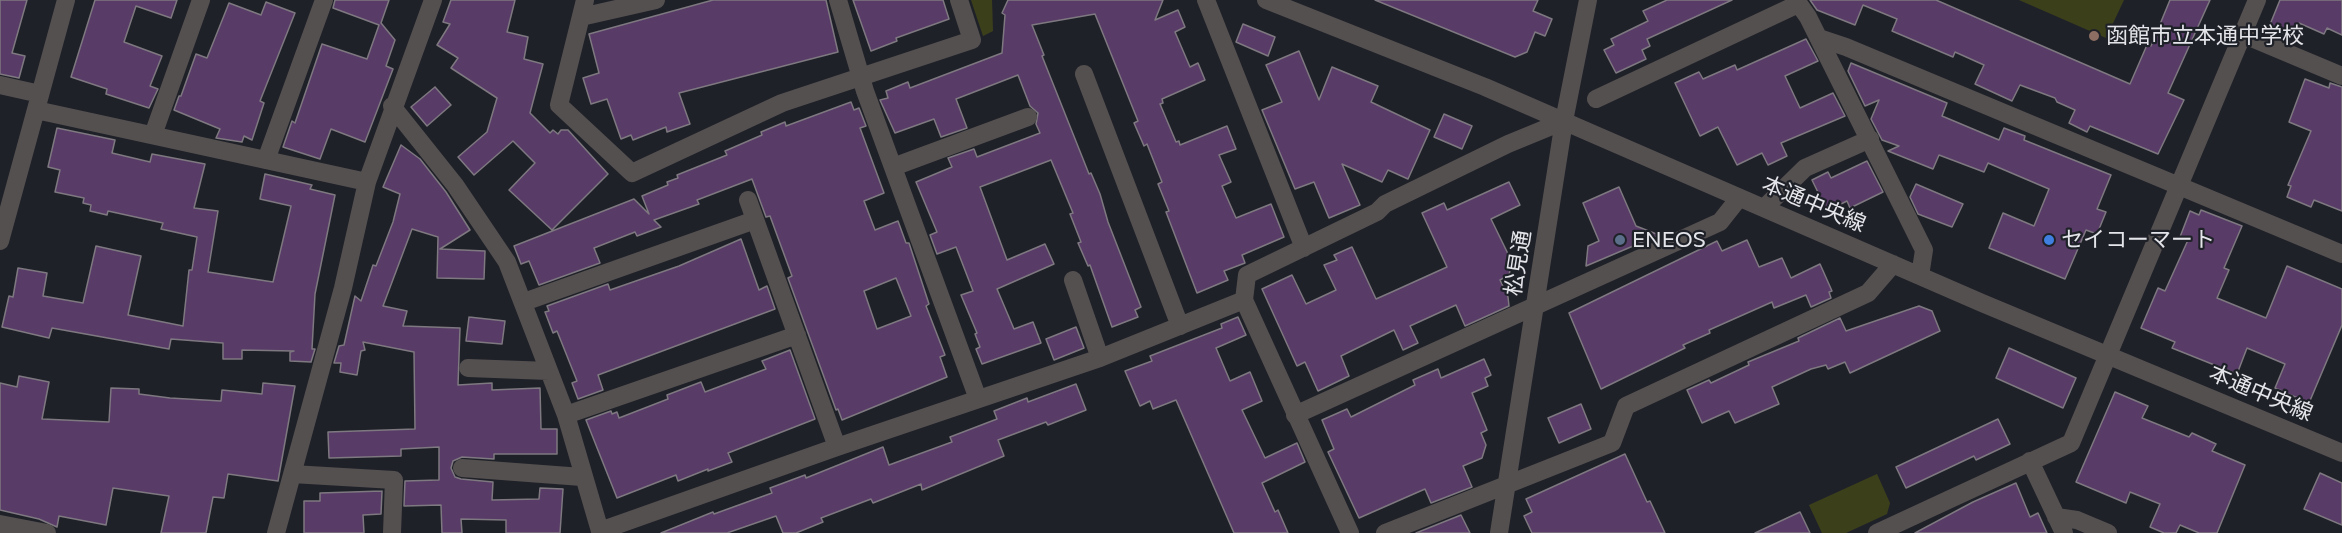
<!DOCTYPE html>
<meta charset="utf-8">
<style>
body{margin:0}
canvas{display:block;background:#1f2128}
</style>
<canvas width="2342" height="533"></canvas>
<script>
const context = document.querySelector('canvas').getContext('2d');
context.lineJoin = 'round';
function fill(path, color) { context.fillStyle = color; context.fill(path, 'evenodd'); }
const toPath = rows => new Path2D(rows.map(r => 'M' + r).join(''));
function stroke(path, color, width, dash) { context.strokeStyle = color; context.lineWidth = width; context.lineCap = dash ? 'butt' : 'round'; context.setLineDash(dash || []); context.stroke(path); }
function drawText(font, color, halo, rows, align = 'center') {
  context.font = font + ' Commissioner,"Noto Sans JP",sans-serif'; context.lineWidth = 4.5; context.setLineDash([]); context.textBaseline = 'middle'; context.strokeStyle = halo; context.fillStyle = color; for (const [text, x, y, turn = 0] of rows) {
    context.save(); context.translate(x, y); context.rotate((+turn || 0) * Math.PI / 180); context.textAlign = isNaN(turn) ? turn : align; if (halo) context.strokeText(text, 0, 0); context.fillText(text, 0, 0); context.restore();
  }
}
fill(toPath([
 [971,0,992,0,993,31,983,36],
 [2019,0,2124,0,2106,38],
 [1877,474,1890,503,1887,514,1846,533,1822,533,1809,505]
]), '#3c401a');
const building = toPath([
 [0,0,27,0,12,53,25,56,19,78,0,74,0,0],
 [95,0,177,0,171,18,136,6,124,42,162,56,150,86,158,89,149,108,106,94,107,89,71,77,95,0],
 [335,0,389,0,381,23,395,40,386,66,393,69,365,142,331,129,320,159,283,147,292,121,295,123,322,44,367,59,379,25,333,8,335,0],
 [451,0,515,0,507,32,528,37,524,59,543,64,530,113,550,133,553,130,558,134,561,130,568,130,608,174,552,230,509,190,535,163,513,141,474,175,458,157,487,132,497,98,451,68,458,58,437,45,450,24,443,22,451,0],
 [713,0,826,0,838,52,679,93,690,124,667,132,666,127,633,140,631,135,621,139,607,99,591,104,583,78,599,73,589,34,713,0],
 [853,0,943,0,949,19,896,38,897,41,871,51,853,0],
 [1008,0,1163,0,1155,20,1178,10,1185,27,1175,32,1190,67,1198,63,1205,80,1162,99,1163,103,1160,104,1176,142,1179,141,1180,145,1227,126,1236,149,1219,155,1231,182,1222,186,1236,218,1271,204,1284,237,1242,255,1245,263,1224,271,1228,280,1197,293,1166,212,1169,211,1158,184,1162,182,1147,144,1144,146,1134,123,1138,121,1095,14,1032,25,1044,55,1042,56,1089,174,1091,173,1100,194,1108,222,1141,307,1135,310,1138,317,1112,327,1090,265,1088,266,1078,243,1081,242,1070,214,1073,213,1051,160,980,187,1007,260,1045,244,1054,264,997,289,1014,329,1033,322,1041,343,982,364,976,349,980,347,975,334,977,333,961,295,973,291,956,247,937,254,930,235,937,232,916,182,952,167,948,158,974,149,977,157,1040,133,1036,124,1038,113,1030,106,1018,75,956,99,967,128,941,137,934,119,895,133,880,100,888,98,886,91,908,82,910,88,1002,53,1005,15,1002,13,1008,0],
 [1375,0,1538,0,1533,11,1552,19,1545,36,1535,32,1527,52,1515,57,1375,0],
 [1667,0,1732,0,1647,39,1650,46,1642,50,1646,59,1616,73,1604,50,1614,45,1611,39,1648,21,1643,11,1667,0],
 [1810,0,1936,0,2130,84,2147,45,2151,46,2170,0,2210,0,2168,93,2184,100,2158,154,2090,126,2087,132,2069,123,2075,110,2057,102,2055,98,2020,85,2012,101,1975,84,1984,65,1955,52,1953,57,1892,31,1897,19,1863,5,1855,25,1817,10,1810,0],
 [2280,0,2342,0,2342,35,2327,28,2324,34,2299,23,2293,37,2269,27,2280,0],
 [266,2,295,13,260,101,264,103,252,140,244,136,242,142,216,138,220,129,174,110,179,96,181,96,196,54,207,58,229,3,261,15,266,2],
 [1243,24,1275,37,1268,56,1236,42,1243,24],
 [1806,39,1818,61,1785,76,1800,108,1833,93,1845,116,1781,143,1787,156,1768,165,1762,153,1737,165,1718,127,1700,136,1675,83,1699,72,1703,79,1735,65,1737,70,1806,39],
 [1299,51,1319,100,1332,67,1378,86,1371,102,1430,130,1408,179,1388,170,1382,182,1342,164,1360,205,1329,218,1314,182,1295,189,1262,110,1282,102,1266,65,1299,51],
 [1851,63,1947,103,1942,116,1999,140,2004,128,2025,136,2024,140,2111,175,2097,209,2106,212,2097,234,2086,230,2065,279,1989,248,2003,213,2034,226,2049,189,1988,163,1984,172,1939,155,1933,169,1888,151,1899,146,1882,140,1871,119,1879,100,1865,106,1848,71,1851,63],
 [2305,79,2329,88,2330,83,2342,87,2342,211,2314,200,2311,207,2287,197,2291,186,2288,185,2311,131,2289,122,2305,79],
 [435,87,451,105,427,126,411,107,435,87],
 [851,102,854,110,859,108,866,126,860,128,884,193,864,201,875,230,898,221,906,243,909,243,929,304,926,306,945,355,940,357,947,377,842,420,838,409,836,410,788,278,792,276,770,216,766,217,752,179,697,200,699,204,654,220,661,227,637,236,635,232,594,248,600,263,539,285,529,261,521,264,514,246,634,199,649,214,642,196,668,185,667,182,678,178,677,175,727,155,725,151,762,135,761,132,785,122,786,126,851,102],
 [896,278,911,316,877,329,864,291,896,278],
 [1444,114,1472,126,1462,149,1434,137,1444,114],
 [57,128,115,140,112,153,150,162,152,154,205,164,194,208,218,211,208,272,273,282,291,206,260,199,265,174,312,185,310,189,335,195,315,294,312,349,315,349,311,362,290,361,290,352,294,351,242,350,242,359,223,359,223,343,171,339,169,349,52,328,49,338,2,327,9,296,13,297,18,268,47,273,43,296,83,303,96,246,141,256,128,315,183,326,189,270,192,270,197,237,161,229,163,223,108,211,107,215,90,211,91,205,83,203,84,198,55,192,60,170,48,167,57,128],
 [401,145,420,159,446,192,470,230,440,249,485,251,484,279,437,278,438,237,412,229,383,306,407,311,403,326,460,328,458,385,492,383,492,390,540,388,541,429,557,429,557,454,494,454,494,459,462,457,453,461,451,468,455,477,461,479,493,482,492,500,539,499,540,488,563,489,560,533,506,533,506,520,461,519,462,533,442,533,441,505,404,506,405,481,439,480,439,447,401,449,401,456,329,458,328,432,415,429,414,352,363,342,365,350,361,351,357,375,340,372,341,363,334,363,339,346,344,345,355,296,361,301,373,265,376,266,393,222,400,194,383,187,401,145],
 [1867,161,1883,192,1850,208,1847,201,1827,211,1812,180,1828,172,1831,178,1867,161],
 [1509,182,1520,205,1491,219,1512,262,1509,275,1500,280,1508,297,1509,306,1465,326,1456,305,1410,326,1418,343,1403,350,1394,330,1341,356,1349,376,1318,391,1305,362,1297,366,1262,289,1292,275,1306,304,1336,290,1324,265,1337,260,1334,255,1352,247,1376,299,1394,291,1447,267,1422,213,1444,203,1447,210,1509,182],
 [1916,184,1963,204,1952,227,1918,214,1910,197,1916,184],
 [1619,187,1636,226,1659,235,1586,266,1588,246,1599,241,1583,203,1619,187],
 [2201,210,2242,226,2224,268,2229,270,2217,298,2266,318,2287,266,2342,289,2342,325,2309,403,2275,388,2285,364,2247,348,2237,374,2172,348,2175,342,2141,328,2158,288,2165,291,2188,240,2180,237,2190,211,2199,215,2201,210],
 [741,239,759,290,767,286,775,309,598,375,603,390,578,399,572,383,577,381,557,331,553,333,545,312,549,311,547,306,608,284,610,290,679,266,741,239],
 [1747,240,1759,267,1782,258,1791,278,1820,264,1832,291,1829,292,1831,298,1811,307,1806,295,1774,308,1772,302,1709,330,1710,333,1683,345,1685,348,1601,389,1569,313,1717,241,1722,251,1747,240],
 [1919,306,1932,311,1940,331,1850,373,1845,362,1828,369,1826,365,1811,369,1772,387,1779,404,1735,423,1729,411,1702,423,1687,390,1709,380,1711,383,1749,365,1748,362,1799,341,1798,338,1840,318,1846,331,1919,306],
 [469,317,505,321,502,344,466,341,469,317],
 [1238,317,1246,335,1216,348,1230,381,1250,372,1262,401,1242,410,1265,458,1297,443,1305,462,1262,483,1275,512,1278,510,1288,533,1234,533,1176,400,1153,409,1150,401,1140,406,1125,371,1152,361,1150,356,1222,328,1221,324,1238,317],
 [1076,327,1084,348,1054,360,1046,339,1076,327],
 [2009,348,2076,378,2063,408,1996,378,2009,348],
 [790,350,815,419,728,453,732,462,708,471,708,469,678,481,676,475,617,498,586,420,611,411,612,414,617,412,619,418,668,399,667,395,701,382,705,392,766,369,762,361,790,350],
 [1484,359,1491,375,1485,378,1488,386,1472,393,1487,430,1481,433,1486,445,1482,458,1463,466,1472,487,1431,503,1425,489,1359,518,1328,452,1334,449,1322,420,1347,409,1351,417,1415,385,1413,380,1438,369,1441,378,1484,359],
 [19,376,49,382,42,419,109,422,111,388,139,389,139,394,170,398,221,401,222,390,262,394,263,383,295,386,278,481,228,474,224,498,213,497,206,533,161,533,169,496,113,488,106,525,59,516,57,527,39,519,0,510,0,383,17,387,19,376],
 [1076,384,1086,410,1048,425,1046,422,998,440,1004,456,922,490,921,484,873,503,871,499,821,518,823,522,796,533,783,533,776,516,727,533,661,533,713,512,714,514,772,493,770,488,805,475,806,478,883,447,889,465,952,442,950,437,997,419,994,411,1027,398,1028,402,1076,384],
 [2115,392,2148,406,2142,418,2189,437,2192,433,2216,444,2212,451,2245,465,2217,533,2199,533,2180,525,2176,533,2164,533,2150,527,2160,504,2130,492,2126,503,2076,482,2115,392],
 [1581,404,1591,429,1559,443,1548,418,1581,404],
 [1998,419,2010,444,1976,460,1974,456,1906,488,1896,467,1998,419],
 [1625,454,1647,502,1650,501,1665,533,1532,533,1524,516,1532,512,1526,499,1625,454],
 [2320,473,2342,483,2342,525,2304,509,2320,473],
 [2016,483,2030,517,2038,513,2047,533,1915,533,1973,502,2016,483],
 [382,491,381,514,363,515,364,533,304,533,304,501,320,501,320,493,382,491],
 [1800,512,1810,533,1755,533,1800,512],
 [1461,515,1470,533,1416,533,1461,515]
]);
fill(building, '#583b67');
stroke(building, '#7e7880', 1.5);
stroke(toPath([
 [585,0,559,105,632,173,782,103,972,40,959,0],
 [838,0,865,91,978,399],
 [1206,0,1304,248],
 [1266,0,1485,87,1982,303,2342,453],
 [1796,0,1808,17,1924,250,1920,276],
 [581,17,656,0],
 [2242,34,2342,76],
 [1819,38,1846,47,2342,254],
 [1084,74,1180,326],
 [0,85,40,94],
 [1596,99,1798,4],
 [392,106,455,185,507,262,566,415,600,531,837,447,1100,358,1244,300],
 [36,110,367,182],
 [153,135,201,0],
 [266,160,324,0],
 [893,167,1028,117],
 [748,200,837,447],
 [1765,207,1805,168,1870,139],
 [0,241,66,0],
 [1073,280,1100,358],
 [524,302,755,220],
 [468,368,549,371],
 [566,415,797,335],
 [1295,415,1720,222,1739,198],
 [2030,461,2064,533],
 [462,468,582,477],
 [292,474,394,480,392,533],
 [2056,517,2077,520,2108,533],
 [0,524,47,533],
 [276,533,343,288,367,182,433,0],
 [1350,533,1244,300,1247,275,1377,212,1385,204,1508,144,1564,121],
 [1385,533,1612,443,1626,406,1868,293,1893,264],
 [1499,533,1564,121,1588,0],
 [1877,533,2071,443,2257,0]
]), '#555050', 18);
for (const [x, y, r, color] of [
 [2094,36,6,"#8d6e63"],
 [1620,240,6,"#5c6f8a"],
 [2049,240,6,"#3f7fe0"]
]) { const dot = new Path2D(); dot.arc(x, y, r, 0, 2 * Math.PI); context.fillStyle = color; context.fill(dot); stroke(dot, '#1f2128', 2); }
drawText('22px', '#e4e5ea', '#1f2128', [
 ["函館市立本通中学校",2106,36],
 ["ENEOS",1632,240],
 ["セイコーマート",2061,240]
], 'left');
drawText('22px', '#e4e5ea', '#1f2128', [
 ["本通中央線",1814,204,23],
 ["松見通",1518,263,-81],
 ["本通中央線",2261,393,23]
]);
</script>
